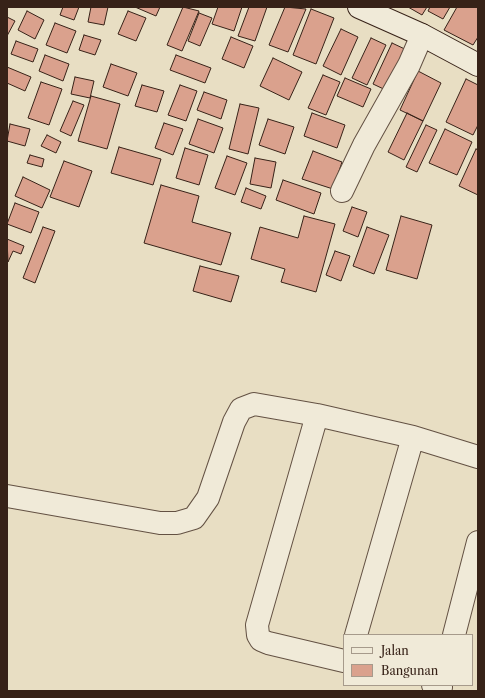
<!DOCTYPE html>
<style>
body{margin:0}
#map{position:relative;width:485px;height:698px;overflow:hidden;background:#e8dec3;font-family:"Libre Caslon Text",serif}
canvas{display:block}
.frame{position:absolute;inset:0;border:8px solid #372218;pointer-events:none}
.legend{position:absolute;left:343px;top:634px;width:130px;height:52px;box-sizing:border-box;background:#f0ead8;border:1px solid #a69a8b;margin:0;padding:5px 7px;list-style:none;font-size:12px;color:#372218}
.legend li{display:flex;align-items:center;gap:8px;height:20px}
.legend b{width:20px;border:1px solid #a69a8b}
</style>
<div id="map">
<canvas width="485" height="698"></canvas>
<div class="frame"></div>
<ul class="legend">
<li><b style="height:5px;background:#f0ead8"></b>Jalan</li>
<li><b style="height:11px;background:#daa18d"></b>Bangunan</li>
</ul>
</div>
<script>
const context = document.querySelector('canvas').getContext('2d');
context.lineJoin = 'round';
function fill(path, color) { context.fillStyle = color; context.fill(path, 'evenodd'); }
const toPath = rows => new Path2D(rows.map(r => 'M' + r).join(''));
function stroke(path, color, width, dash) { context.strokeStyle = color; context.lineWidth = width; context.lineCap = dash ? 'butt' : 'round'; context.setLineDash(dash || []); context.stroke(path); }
const building = toPath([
 [63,7,79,7,74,20,60,15,63,7],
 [91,7,108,7,104,25,88,22,91,7],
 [135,7,160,7,156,16,135,7],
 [183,7,199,11,182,51,167,45,183,7],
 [218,7,242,7,234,31,212,24,218,7],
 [249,7,267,7,255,41,238,36,249,7],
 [285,7,306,9,288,52,269,45,285,7],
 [408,7,427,7,422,15,408,7],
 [430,7,450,7,443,19,428,11,430,7],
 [457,7,478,7,478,37,473,45,444,30,457,7],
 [311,9,334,18,316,64,293,55,311,9],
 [27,11,44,20,35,39,18,30,27,11],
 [128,11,146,18,136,41,118,34,128,11],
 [199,13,212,18,200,46,188,41,199,13],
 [7,17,15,21,7,36,7,17],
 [55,23,76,31,67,53,46,45,55,23],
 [341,29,358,37,341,75,323,66,341,29],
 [84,35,101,40,95,55,79,50,84,35],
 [231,37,253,46,244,68,222,59,231,37],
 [371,38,386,45,367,85,352,78,371,38],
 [16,41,38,49,33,62,11,54,16,41],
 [392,43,409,51,390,92,373,84,392,43],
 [45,55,69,64,63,81,39,71,45,55],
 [176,55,211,68,205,83,170,70,176,55],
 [273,58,302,72,289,100,260,86,273,58],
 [111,64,137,73,128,96,103,87,111,64],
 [7,67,31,77,25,91,7,83,7,67],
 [418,71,441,83,423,121,400,110,418,71],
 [323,75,340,82,326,115,308,108,323,75],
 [75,77,94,81,90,98,71,94,75,77],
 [345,78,371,89,363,107,337,96,345,78],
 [466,79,478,85,478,125,473,135,446,122,466,79],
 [41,82,62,89,49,125,28,118,41,82],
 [142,85,164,91,157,112,135,106,142,85],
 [180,85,197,91,186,121,168,115,180,85],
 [204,92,227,100,221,119,197,110,204,92],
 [91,96,120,104,107,149,78,141,91,96],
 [73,101,84,105,71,136,60,131,73,101],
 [240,104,259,108,248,154,229,149,240,104],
 [312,113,345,125,337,148,304,136,312,113],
 [407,113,423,121,404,160,388,152,407,113],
 [198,119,223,128,214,153,189,144,198,119],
 [268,119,294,127,285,154,259,145,268,119],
 [164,123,183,129,173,155,155,148,164,123],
 [10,124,30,129,25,146,7,141,10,124],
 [426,125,437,130,417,172,406,167,426,125],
 [445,129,472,142,457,175,429,163,445,129],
 [47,135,61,142,56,153,41,146,47,135],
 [119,147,161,159,153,185,111,173,119,147],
 [185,148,208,155,199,185,176,178,185,148],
 [476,149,478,150,478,195,459,186,476,149],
 [313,151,342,162,333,189,302,179,313,151],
 [30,155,44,159,42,167,27,163,30,155],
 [227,156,247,163,235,195,215,188,227,156],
 [255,158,276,162,271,188,250,184,255,158],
 [64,161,92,171,79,207,50,197,64,161],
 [23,177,50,190,42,208,15,196,23,177],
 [283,180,321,193,314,214,276,200,283,180],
 [161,185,199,196,192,222,231,233,221,265,144,243,161,185],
 [246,188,266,196,261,209,241,202,246,188],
 [15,203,39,212,31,233,7,224,15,203],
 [352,207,367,212,358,237,343,231,352,207],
 [304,216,335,224,316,292,281,282,285,269,251,259,260,227,298,238,304,216],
 [401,216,432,225,417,279,386,270,401,216],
 [43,227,55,231,35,283,23,278,43,227],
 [367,227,389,235,374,274,353,266,367,227],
 [7,239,24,246,21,254,13,251,8,262,7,239],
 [335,251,350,256,341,281,326,275,335,251],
 [200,266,239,276,231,302,193,291,200,266]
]);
fill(building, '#daa18d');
stroke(building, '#372218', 1);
const street = toPath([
 [342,191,364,145,409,65,422,35],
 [317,415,257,625,258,635,261,640,268,643,344,661],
 [7,496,160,523,177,523,194,518,208,498,234,422,241,409,254,404,317,415,413,437,478,457],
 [356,635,413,437],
 [454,635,478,542],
 [433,685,441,687]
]);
const secondary = toPath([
 [359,7,422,35,478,65]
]);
stroke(street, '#635143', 24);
stroke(secondary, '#372218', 24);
stroke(street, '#f0ead8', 22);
stroke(secondary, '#f0ead8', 22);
</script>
